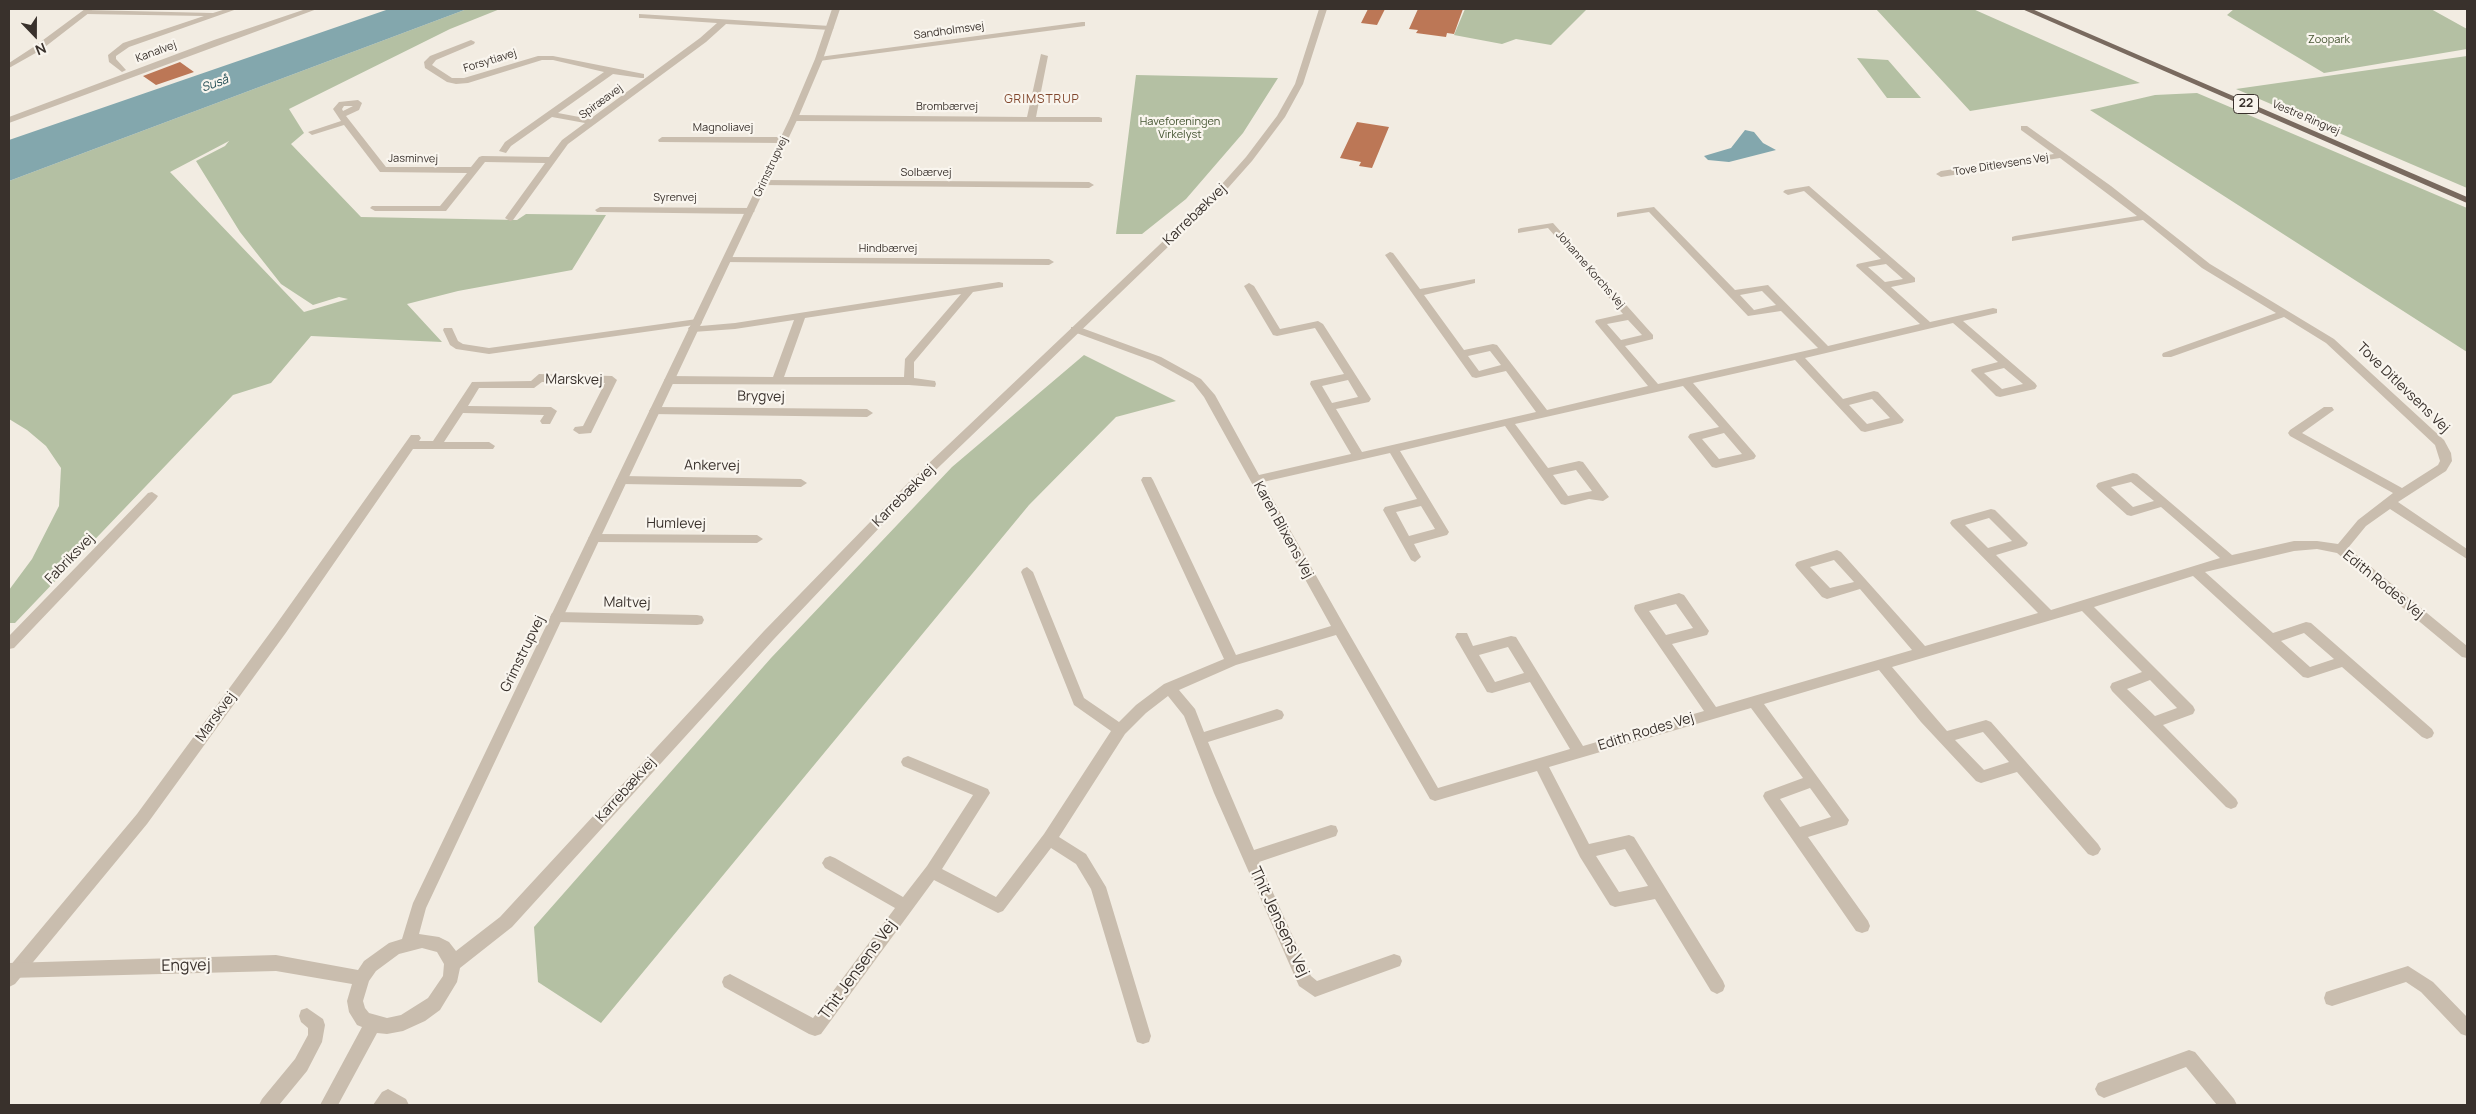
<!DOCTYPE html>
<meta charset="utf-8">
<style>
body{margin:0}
#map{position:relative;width:2476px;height:1114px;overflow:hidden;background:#f2ece2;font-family:Manrope,sans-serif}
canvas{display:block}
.frame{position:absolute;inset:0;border:10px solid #39312c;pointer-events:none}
.north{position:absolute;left:10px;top:10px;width:50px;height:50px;-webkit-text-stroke:4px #f9f5ee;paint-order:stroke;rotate:158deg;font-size:14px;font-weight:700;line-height:20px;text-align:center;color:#39312c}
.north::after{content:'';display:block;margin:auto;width:18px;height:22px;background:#39312c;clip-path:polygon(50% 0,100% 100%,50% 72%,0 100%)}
</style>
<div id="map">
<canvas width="2476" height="1114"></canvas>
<div class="frame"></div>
<div class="north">N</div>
</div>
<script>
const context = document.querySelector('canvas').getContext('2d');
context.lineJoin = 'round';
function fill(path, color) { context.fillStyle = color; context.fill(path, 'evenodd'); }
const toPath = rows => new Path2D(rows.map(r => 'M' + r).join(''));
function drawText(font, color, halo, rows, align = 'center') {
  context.font = font + ' Manrope,sans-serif'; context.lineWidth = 4.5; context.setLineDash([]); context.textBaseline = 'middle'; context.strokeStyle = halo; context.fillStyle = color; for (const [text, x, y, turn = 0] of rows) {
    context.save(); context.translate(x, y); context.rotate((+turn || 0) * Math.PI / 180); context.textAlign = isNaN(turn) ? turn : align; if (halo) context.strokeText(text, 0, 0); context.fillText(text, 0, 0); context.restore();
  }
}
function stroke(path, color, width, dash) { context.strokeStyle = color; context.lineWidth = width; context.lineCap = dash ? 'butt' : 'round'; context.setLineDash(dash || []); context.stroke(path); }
fill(toPath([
 [467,9,500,9,450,29,289,109,304,133,291,144,361,217,517,220,526,214,606,215,572,270,458,291,407,304,442,342,311,336,271,383,233,395,15,623,9,623,9,590,32,559,59,506,61,468,46,446,27,430,9,419,9,181],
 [229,141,225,146,196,161,240,232,281,284,313,305,339,297,348,299,304,312,170,172],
 [1465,9,1587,9,1551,45,1516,39,1502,44,1454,35],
 [1876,9,1973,9,2140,83,1970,111],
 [2234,9,2431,9,2467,29,2467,49,2324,73,2227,15],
 [2467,56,2467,188,2236,89],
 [1857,58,1888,60,1921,98,1887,98],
 [1136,75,1278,78,1243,133,1186,199,1142,234,1116,234],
 [2197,93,2467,208,2467,352,2090,110,2155,95],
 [1084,355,1176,401,1116,417,1029,505,601,1023,538,982,534,927,771,658,952,467]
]), '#b4c0a3');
fill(toPath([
 [389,9,467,9,9,181,9,140],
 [1745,130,1754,132,1763,143,1776,150,1729,162,1708,160,1704,156,1731,148]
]), '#83a7ad');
fill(toPath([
 [1368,9,1385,9,1377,25,1361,23],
 [1418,9,1463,9,1454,34,1447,33,1446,37,1416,33,1418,30,1409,29],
 [180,62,194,72,156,85,143,76],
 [1357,122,1389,127,1372,168,1359,166,1361,162,1340,158]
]), '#bc7756');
fill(toPath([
 [226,9,237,9,129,47,116,56,116,59,126,70,122,72,109,62,108,55,123,43,204,16,86,14,82,12,86,10,213,13,226,9],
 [306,9,317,9,9,123,9,117,214,40,306,9],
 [639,14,830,26,834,28,830,30,726,24,706,42,568,144,513,220,510,221,505,218,545,163,485,162,446,211,375,211,370,208,372,206,440,206,467,173,380,172,344,125,312,135,308,132,341,121,333,109,339,102,358,100,362,103,359,110,346,116,386,167,471,167,479,157,482,156,549,157,562,140,585,123,552,117,511,146,506,153,499,151,505,142,604,72,553,60,542,60,468,83,456,84,447,82,425,68,424,62,430,56,471,40,475,42,474,44,436,60,432,65,452,78,464,78,538,56,553,56,644,74,644,78,641,78,613,74,558,113,590,119,700,38,717,23,642,18,639,18,639,14],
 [344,106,353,106,343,111,342,109,344,106],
 [1082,22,1085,22,1085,26,819,61,815,59,819,57,1082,22],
 [1041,54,1048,56,1036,117,1099,117,1102,118,1102,122,794,121,790,118,794,115,1027,117,1041,54],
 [2021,126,2027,126,2111,186,2210,264,2334,339,2444,440,2451,453,2452,461,2446,471,2398,502,2467,549,2467,559,2390,509,2366,526,2348,548,2467,646,2467,658,2462,657,2337,553,2317,549,2294,551,2205,572,2273,633,2306,622,2311,623,2432,729,2434,733,2432,737,2427,739,2422,737,2342,667,2308,678,2303,677,2193,576,2094,607,2193,706,2195,710,2193,714,2163,725,2236,799,2238,803,2236,807,2231,809,2226,807,2112,691,2110,687,2112,683,2142,672,2082,611,1892,667,1947,731,1986,720,1991,722,2098,844,2101,849,2098,854,2093,856,2088,854,2017,772,1981,783,1976,781,1921,722,1879,670,1764,704,1849,820,1847,825,1808,837,1868,921,1870,926,1868,931,1862,933,1856,931,1765,800,1763,796,1765,792,1803,778,1751,708,1549,767,1589,844,1629,835,1634,837,1723,981,1725,986,1723,991,1717,994,1711,991,1655,899,1615,907,1610,905,1580,857,1537,771,1435,801,1430,799,1336,635,1236,665,1179,690,1195,709,1204,732,1277,709,1282,711,1284,715,1282,719,1208,742,1254,850,1331,825,1336,826,1338,831,1336,836,1259,862,1311,976,1317,981,1394,954,1400,956,1402,961,1400,966,1315,997,1299,986,1214,793,1184,716,1168,696,1146,713,1125,734,1059,837,1086,854,1106,887,1151,1036,1149,1042,1143,1044,1137,1042,1135,1036,1091,889,1076,864,1051,848,1003,911,998,913,934,880,821,1034,815,1036,809,1034,724,987,722,982,724,977,730,974,813,1018,895,908,825,868,822,863,825,858,830,856,835,858,903,897,927,866,973,795,903,766,901,762,903,758,908,756,913,758,988,789,990,793,942,869,996,897,1044,834,1111,731,1074,705,1021,572,1023,569,1027,567,1033,572,1084,698,1119,722,1136,705,1164,684,1224,659,1141,480,1143,477,1151,477,1153,480,1236,655,1331,626,1204,397,1193,383,1153,361,1071,331,1071,327,1079,327,1161,357,1201,379,1215,395,1259,475,1351,454,1310,384,1311,381,1344,374,1315,328,1277,336,1273,335,1244,286,1249,283,1254,286,1280,329,1318,321,1323,324,1371,399,1369,402,1336,409,1362,452,1536,412,1506,371,1476,378,1472,377,1385,255,1390,252,1393,253,1420,289,1475,279,1475,283,1424,295,1464,350,1493,344,1497,345,1547,410,1648,386,1595,322,1596,320,1623,314,1548,228,1518,233,1518,229,1521,228,1553,223,1653,335,1653,339,1625,346,1658,384,1818,348,1781,311,1748,316,1649,212,1617,217,1617,213,1620,212,1654,207,1735,290,1768,285,1828,346,1920,324,1856,266,1857,264,1881,259,1804,191,1788,195,1783,192,1785,190,1809,186,1915,278,1915,282,1891,287,1930,322,1993,308,1997,309,1997,313,1963,321,2035,383,2037,386,2035,389,2000,397,1996,396,1971,371,1972,369,1998,362,1953,323,1805,358,1843,399,1874,391,1878,392,1904,420,1902,423,1865,432,1861,431,1795,360,1693,383,1754,453,1756,456,1754,459,1750,460,1716,468,1712,467,1688,437,1690,434,1719,427,1683,386,1515,424,1548,468,1579,461,1583,462,1609,497,1603,501,1589,499,1565,505,1561,504,1505,426,1400,451,1449,532,1447,535,1414,544,1421,557,1415,562,1411,560,1383,510,1385,507,1417,499,1390,453,1263,482,1344,625,1438,788,1570,749,1530,682,1492,693,1487,692,1455,637,1457,633,1467,633,1473,646,1511,636,1516,637,1583,746,1704,711,1635,611,1634,608,1635,605,1679,593,1684,595,1709,631,1707,635,1672,644,1716,707,1912,650,1860,589,1827,599,1822,597,1797,568,1795,565,1797,562,1837,550,1841,552,1925,646,2038,613,1952,526,1950,523,1952,520,1991,509,1995,510,2028,543,2026,546,1996,555,2051,610,2220,558,2161,507,2131,516,2127,515,2098,489,2096,486,2098,483,2133,473,2137,474,2232,555,2294,541,2317,541,2338,544,2358,520,2393,493,2290,436,2288,433,2290,430,2324,407,2332,407,2334,410,2302,433,2402,488,2438,465,2440,461,2435,445,2326,343,2284,317,2171,357,2163,357,2162,355,2163,353,2276,313,2202,268,2143,220,2012,241,2012,237,2015,236,2137,216,2060,158,1941,177,1936,174,1941,171,2054,154,2021,130,2021,126],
 [1886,264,1903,279,1885,282,1868,267,1886,264],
 [1762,291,1776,305,1754,310,1740,295,1762,291],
 [1628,320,1642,335,1621,340,1607,324,1628,320],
 [1490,351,1501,365,1479,371,1468,356,1490,351],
 [2004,368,2023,384,2002,389,1984,373,2004,368],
 [1348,380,1358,397,1332,403,1322,386,1348,380],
 [1872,399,1890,418,1867,424,1849,405,1872,399],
 [1724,433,1742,454,1719,459,1702,439,1724,433],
 [1576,470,1592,491,1568,496,1553,475,1576,470],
 [2131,482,2154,501,2133,507,2111,487,2131,482],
 [1421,506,1435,529,1409,536,1396,512,1421,506],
 [1989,518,2012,541,1988,548,1965,525,1989,518],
 [1834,560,1854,582,1830,588,1810,567,1834,560],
 [1676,604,1693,628,1666,635,1649,611,1676,604],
 [2304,633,2334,659,2310,667,2281,641,2304,633],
 [1508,647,1524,673,1495,682,1479,655,1508,647],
 [2150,680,2177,708,2155,716,2127,689,2150,680],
 [1983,732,2009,762,1984,770,1955,740,1983,732],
 [1810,788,1831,817,1800,827,1780,799,1810,788],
 [1625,849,1648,886,1619,892,1596,856,1625,849],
 [662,137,783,137,787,140,783,143,659,142,658,140,662,137],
 [763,180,1089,182,1094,185,1089,188,760,185,760,181,763,180],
 [600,207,750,208,755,211,750,214,597,212,595,210,600,207],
 [727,257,1049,259,1054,262,1049,265,723,262,723,258,727,257],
 [999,282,1003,283,1003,287,973,292,914,362,914,378,935,381,936,384,935,387,909,385,669,384,664,380,669,376,773,377,794,320,735,329,693,332,688,329,689,327,735,323,999,282],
 [961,294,905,359,904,377,784,377,805,318,961,294],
 [697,319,702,322,701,324,489,354,456,349,450,345,443,330,444,328,452,328,458,341,463,344,489,348,697,319],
 [539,374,612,376,617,380,591,433,579,434,573,430,575,427,583,426,605,383,542,382,534,388,479,388,468,406,551,407,557,411,550,424,542,424,540,421,544,415,463,413,444,442,489,442,495,446,493,449,413,449,285,634,147,824,15,984,9,987,9,967,137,814,275,626,411,435,419,435,421,438,419,441,433,441,472,382,531,381,539,374],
 [655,407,867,409,873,413,867,417,651,414,649,411,651,408,655,407],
 [622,476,801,479,807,483,801,487,622,484,616,480,622,476],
 [152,492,158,496,156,499,14,648,9,649,9,636,148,493,152,492],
 [594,534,757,535,763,539,757,543,594,542,588,538,594,534],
 [557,612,697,615,702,616,704,620,702,624,697,625,557,622,552,621,550,617,552,613,557,612],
 [2408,966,2433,982,2467,1017,2467,1036,2461,1034,2421,992,2406,982,2332,1006,2326,1004,2324,998,2326,992,2332,990,2408,966],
 [307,1008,323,1019,325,1025,322,1042,307,1071,279,1105,259,1105,262,1099,295,1059,308,1035,308,1028,301,1022,299,1016,301,1010,307,1008],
 [2189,1050,2195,1052,2234,1099,2237,1105,2217,1105,2186,1067,2104,1098,2098,1095,2095,1089,2098,1083,2189,1050],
 [388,1089,406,1099,409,1105,373,1105,382,1092,388,1089]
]), '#c9bdae');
fill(toPath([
 [85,9,94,9,41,50,9,68,9,63,35,46,85,9],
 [832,9,840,9,823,59,798,118,426,908,419,934,439,937,449,942,456,951,500,917,764,631,909,482,1214,193,1246,157,1277,116,1295,84,1319,9,1327,9,1303,84,1285,117,1252,161,1220,197,917,488,774,639,512,927,460,968,457,982,440,1010,425,1021,403,1031,387,1034,377,1033,338,1105,320,1105,362,1027,357,1025,349,1012,347,1001,352,984,276,971,9,978,9,963,276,955,358,970,364,961,389,943,402,939,413,903,790,118,815,59,832,9],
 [422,948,437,952,444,964,443,976,428,998,401,1015,387,1018,369,1013,365,1008,363,1001,369,981,376,971,399,954,422,948]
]), '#c9bdae');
fill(toPath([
 [2022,9,2032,9,2467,197,2467,203,2022,9]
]), '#796a5f');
drawText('11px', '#39312c', '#f9f5ee', [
 ["Sandholmsvej",949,31,-8],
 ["Kanalvej",156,52,-20],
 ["Forsytiavej",490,61,-17],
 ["Spiræavej",601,102,-36],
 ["Brombærvej",947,107],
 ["Vestre Ringvej",2306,118,23],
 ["Magnoliavej",723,128],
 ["Jasminvej",413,159,1],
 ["Tove Ditlevsens Vej",2001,165,-9],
 ["Grimstrupvej",771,167,-65],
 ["Solbærvej",926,173],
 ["Syrenvej",675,198],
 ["Hindbærvej",888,249],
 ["Johanne Korchs Vej",1590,270,49]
]);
drawText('11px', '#455532', '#f9f5ee', [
 ["Zoopark",2329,40],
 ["Haveforeningen",1180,122],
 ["Virkelyst",1180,135]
]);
drawText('italic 12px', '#255057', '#f9f5ee', [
 ["Suså",215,84,-20]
]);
context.letterSpacing = '1px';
drawText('12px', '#81472c', '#f9f5ee', [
 ["GRIMSTRUP",1042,100]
]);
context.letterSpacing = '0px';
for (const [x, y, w] of [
 [2246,104,25]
]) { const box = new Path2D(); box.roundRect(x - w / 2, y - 9.5, w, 19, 4); context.fillStyle = '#f9f5ee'; context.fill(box); stroke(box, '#39312c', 1); }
drawText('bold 12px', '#39312c', null, [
 ["22",2246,104]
]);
drawText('14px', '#39312c', '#f9f5ee', [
 ["Karrebækvej",1195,215,-44],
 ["Marskvej",574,380,1],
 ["Tove Ditlevsens Vej",2403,388,44],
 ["Brygvej",761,397,1],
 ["Ankervej",712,466,1],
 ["Karrebækvej",904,496,-45],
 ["Humlevej",676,524,1],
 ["Karen Blixens Vej",1283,530,61],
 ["Fabriksvej",70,559,-46],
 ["Edith Rodes Vej",2383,585,39],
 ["Maltvej",627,603,1],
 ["Grimstrupvej",523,654,-64],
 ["Marskvej",216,717,-54],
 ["Edith Rodes Vej",1646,732,-17],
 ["Karrebækvej",626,790,-48]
]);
drawText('16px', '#39312c', '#f9f5ee', [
 ["Thit Jensens Vej",1279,922,65],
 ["Engvej",186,966,-1],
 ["Thit Jensens Vej",858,970,-54]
]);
</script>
